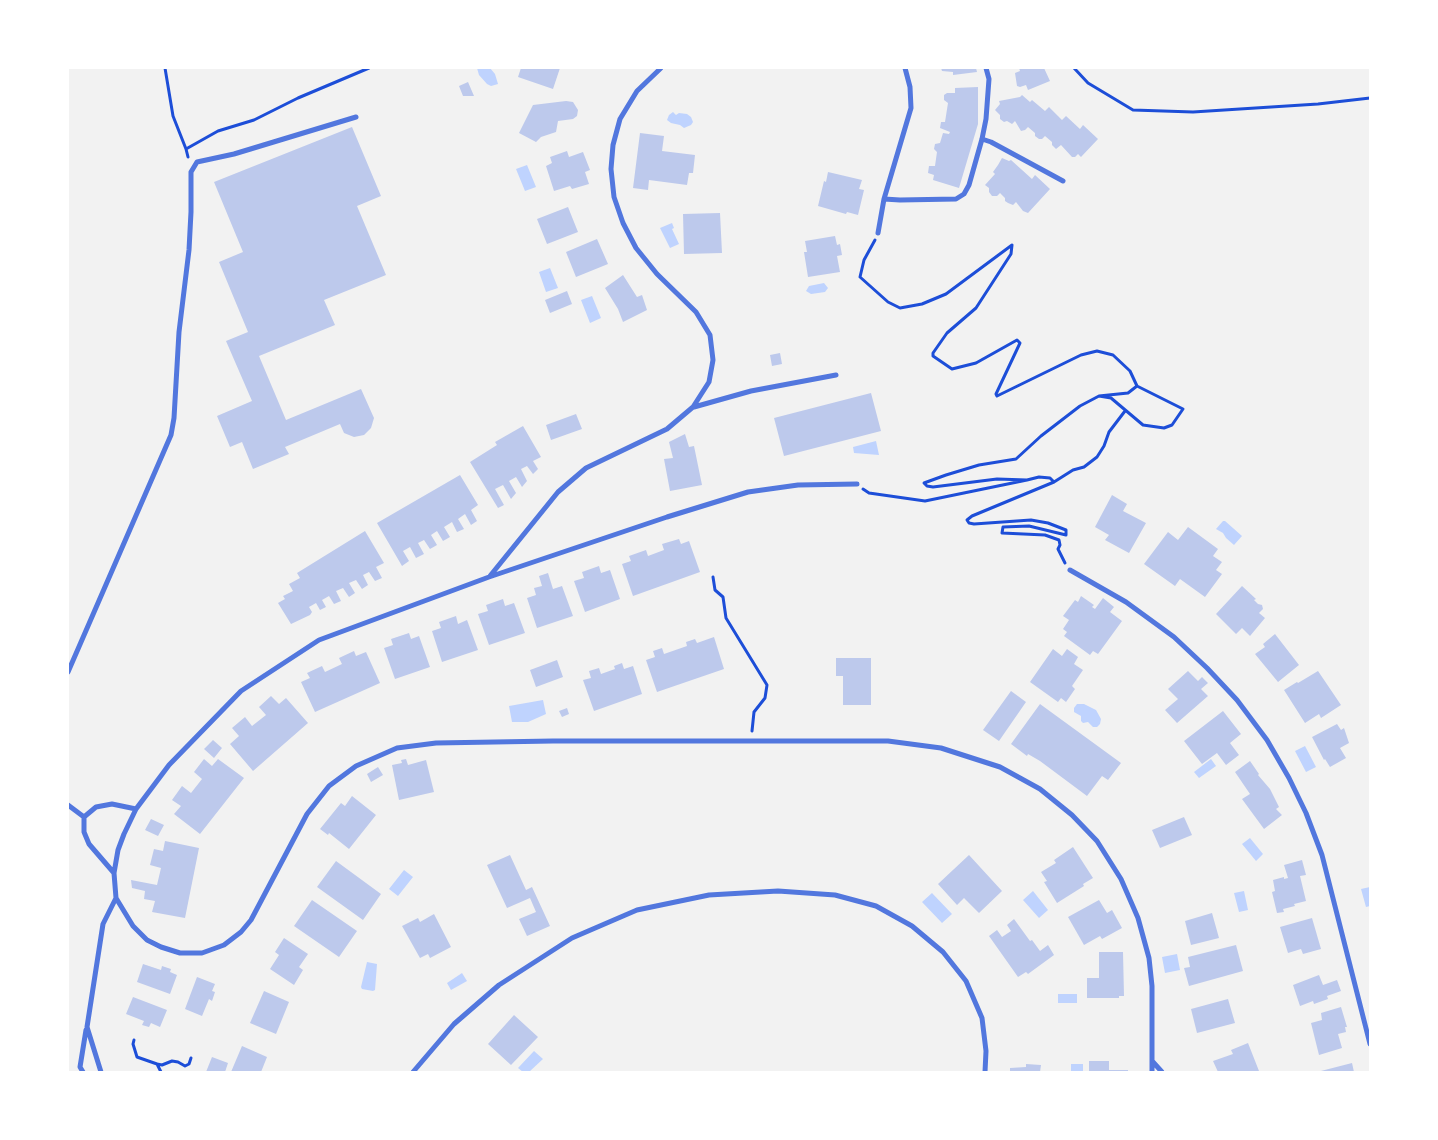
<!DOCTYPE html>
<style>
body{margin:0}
#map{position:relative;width:1438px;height:1140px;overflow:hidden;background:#f2f2f2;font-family:"Golos Text",sans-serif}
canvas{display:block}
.frame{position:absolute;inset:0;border:69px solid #fff;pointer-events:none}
</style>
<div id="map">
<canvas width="1438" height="1140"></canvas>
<div class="frame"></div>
</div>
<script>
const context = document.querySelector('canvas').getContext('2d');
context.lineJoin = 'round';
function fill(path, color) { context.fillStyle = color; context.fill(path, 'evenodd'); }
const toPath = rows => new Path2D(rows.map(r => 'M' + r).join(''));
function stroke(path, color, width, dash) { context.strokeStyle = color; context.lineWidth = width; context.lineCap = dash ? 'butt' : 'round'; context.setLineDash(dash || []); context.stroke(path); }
fill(toPath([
 [477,68,490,68,495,74,498,84,491,86,487,84,479,75],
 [673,112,676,115,679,113,687,114,691,117,693,122,691,125,684,128,680,125,671,123,667,120,669,115],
 [527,165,536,187,525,191,516,169],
 [672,223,674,228,672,229,679,244,670,248,660,228],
 [550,268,558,288,546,292,539,272],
 [824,283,828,288,825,292,811,294,806,291,809,286],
 [592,296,601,318,590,323,581,300],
 [876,441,879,455,854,453,853,447],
 [1223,521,1225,521,1242,536,1234,545,1226,538,1223,533,1216,529],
 [543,700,546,714,528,722,512,722,509,706],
 [1077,704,1084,704,1096,710,1101,719,1100,724,1097,727,1093,727,1088,722,1083,723,1081,721,1081,716,1074,712,1074,708],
 [1305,746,1316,767,1306,772,1295,751],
 [1211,759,1216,766,1199,778,1194,772],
 [1250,838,1263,854,1256,861,1242,844],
 [404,870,413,877,398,896,389,889],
 [1370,887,1370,906,1366,907,1361,889],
 [1033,891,1048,910,1039,918,1023,900],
 [1244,891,1248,910,1239,912,1234,893],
 [932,893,952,914,942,923,922,902],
 [1177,954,1180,970,1165,973,1162,957],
 [367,962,377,964,375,990,373,991,362,989,361,987],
 [462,973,467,981,451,990,447,983],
 [1058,994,1077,994,1077,1003,1058,1003],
 [534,1051,543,1059,529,1072,523,1072,518,1068],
 [1071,1064,1083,1064,1083,1072,1071,1072]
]), '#bfd3fe');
fill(toPath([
 [521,68,560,68,553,89,518,77],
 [941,68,976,68,977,72,953,75,953,72,942,71],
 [1010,68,1044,68,1050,81,1028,90,1026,85,1020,87,1017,86,1015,73,1020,71,1019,68,1014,69],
 [468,82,474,96,463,96,459,86],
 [978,87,978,124,959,188,933,180,934,175,928,173,929,166,935,166,937,152,934,149,935,144,940,143,943,133,949,134,950,132,940,128,941,122,945,122,948,103,944,100,944,95,947,93,955,93,955,88],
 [1022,95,1030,102,1032,100,1045,111,1049,107,1062,120,1066,116,1080,129,1083,125,1098,139,1081,157,1078,154,1075,157,1072,157,1061,145,1056,149,1052,145,1052,142,1045,136,1042,139,1039,139,1035,136,1035,133,1028,127,1025,130,1021,131,1015,121,1012,124,1007,121,1004,122,1000,119,1000,115,995,110,1000,104,999,101,1020,97],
 [566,101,573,102,578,110,577,116,573,119,558,121,556,132,541,137,536,142,519,133,533,105],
 [352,127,381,196,357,206,386,275,324,300,335,325,259,356,286,420,361,389,374,418,371,428,364,435,354,437,344,433,340,424,285,447,289,454,253,469,242,442,230,447,217,416,252,401,226,341,248,332,219,262,243,252,214,182],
 [640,133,664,136,662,151,695,155,693,173,689,173,687,185,649,180,648,190,633,188],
 [567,151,569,157,583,152,590,170,585,172,589,184,572,189,570,186,554,191,546,166,552,163,550,157],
 [1002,158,1009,161,1011,160,1032,179,1035,175,1050,189,1028,213,1023,211,1016,202,1013,205,1008,203,1005,201,1005,198,1000,193,997,196,992,196,989,192,989,188,985,185,995,174,993,172,998,165],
 [828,172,862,180,859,189,864,190,858,215,847,212,846,214,818,206,824,181,826,182],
 [568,207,578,232,547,244,537,219],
 [720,213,722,253,684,254,683,214],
 [835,236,837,245,840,244,842,255,837,256,840,272,808,277,804,252,807,252,805,241],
 [597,239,608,264,576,277,566,252],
 [623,275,637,297,642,295,647,310,623,322,618,309,605,288],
 [567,291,572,304,550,313,545,300],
 [780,353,782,364,772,366,770,355],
 [871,393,881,431,784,456,774,418],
 [576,414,582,429,551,440,546,425],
 [523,426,541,457,533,461,538,469,533,474,527,466,521,469,527,481,522,487,516,477,509,481,516,493,511,499,503,485,495,489,504,505,498,508,470,462,497,445,495,442],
 [685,434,689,447,694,446,702,485,670,491,664,459,673,458,669,442],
 [460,475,478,505,471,510,477,521,471,525,465,514,458,519,464,529,457,532,452,522,444,527,450,537,443,541,437,531,431,535,437,545,430,549,424,540,418,543,424,554,416,558,410,547,403,551,409,561,402,566,377,523],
 [1112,495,1127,504,1123,511,1146,523,1129,553,1105,540,1109,535,1095,527],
 [1188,527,1218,549,1213,556,1222,562,1216,570,1222,574,1205,597,1180,579,1175,586,1144,564,1168,532,1178,540],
 [365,531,384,563,376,567,382,578,375,581,369,572,363,575,368,585,362,589,356,580,349,583,355,593,349,597,343,588,336,591,341,601,334,604,329,596,322,600,326,607,320,610,316,603,309,607,312,612,310,615,291,624,278,603,285,599,283,596,293,591,289,584,300,578,297,573],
 [679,539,681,544,689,541,700,572,633,596,622,564,631,561,629,556,646,550,648,556,664,550,662,544],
 [599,566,601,573,610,570,620,599,585,612,574,581,584,578,582,572],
 [548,573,553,589,562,586,573,616,537,628,527,598,536,595,534,588,542,586,539,576],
 [1242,586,1256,599,1254,600,1258,604,1262,605,1263,609,1259,613,1265,618,1250,636,1242,628,1236,634,1216,614],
 [1081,596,1094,605,1092,607,1095,609,1103,598,1114,607,1110,612,1122,621,1098,654,1093,651,1090,655,1064,636,1067,632,1063,629,1069,620,1063,616,1075,600,1078,602],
 [503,599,505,606,514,603,525,633,489,645,478,614,488,611,486,605],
 [456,616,458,624,467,620,478,650,442,662,432,631,441,628,439,622],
 [409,633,411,639,419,636,430,667,395,679,384,648,393,645,391,639],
 [1275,634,1299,665,1278,682,1255,654,1265,647,1263,644],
 [714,637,724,669,657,692,646,660,655,657,653,651,662,648,664,654,687,646,686,642,695,639,697,643],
 [1053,649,1062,656,1067,649,1078,657,1074,664,1083,670,1072,686,1075,689,1066,702,1061,698,1058,702,1030,682],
 [354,651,356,656,366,652,380,683,315,712,301,682,310,678,307,673,322,666,325,672,342,664,339,658],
 [836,658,871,658,871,705,843,705,843,676,836,676],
 [557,660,563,677,536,687,530,670],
 [622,663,624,669,633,666,642,694,594,711,583,680,591,678,589,671,599,668,601,674,615,669,614,666],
 [1188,671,1198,681,1202,677,1208,683,1201,689,1208,696,1177,723,1165,710,1178,699,1168,689],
 [1318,671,1341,705,1321,718,1319,714,1305,723,1284,690,1297,682,1298,683],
 [1011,691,1026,702,999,741,983,730],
 [271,696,279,704,286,698,308,723,253,771,230,744,239,736,232,728,245,717,252,726,266,715,259,707],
 [1040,704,1121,763,1108,780,1102,776,1087,796,1040,761,1028,754,1027,756,1011,744],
 [567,708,569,714,562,717,559,711],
 [1223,711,1241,734,1230,743,1239,755,1226,765,1217,753,1202,764,1184,741],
 [1337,724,1341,730,1344,728,1349,743,1340,748,1346,758,1330,767,1325,759,1324,760,1312,737],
 [213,740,222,748,214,758,204,749],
 [204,759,212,766,218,759,244,778,200,834,174,814,181,806,172,800,182,786,191,793,202,779,194,772],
 [406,759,408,765,426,760,434,792,399,800,392,765,402,763,401,760],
 [1250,761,1259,774,1258,775,1270,789,1279,807,1276,809,1282,815,1264,829,1242,799,1250,794,1235,772],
 [378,767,383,775,371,782,367,774],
 [352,796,376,815,349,849,329,833,328,835,320,829,341,803,345,806],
 [1184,817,1192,835,1160,848,1152,830],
 [151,819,164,825,158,836,145,830],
 [165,841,199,848,185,918,152,912,155,901,144,899,145,891,132,888,131,880,157,885,161,868,150,865,154,849,163,851],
 [1073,847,1093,878,1083,884,1084,886,1057,903,1044,882,1047,881,1041,872,1056,863,1054,860],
 [510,855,526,890,532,887,550,926,527,936,519,919,536,912,530,898,507,908,487,865],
 [969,855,1002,891,979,913,964,898,957,905,938,884],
 [1302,860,1306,875,1300,876,1306,901,1294,904,1295,906,1283,909,1284,912,1277,913,1272,892,1275,891,1273,880,1284,877,1284,879,1288,878,1284,865],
 [336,861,381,894,363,920,317,887],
 [312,900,357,931,339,957,294,926],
 [1099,900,1107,913,1112,910,1122,928,1102,939,1100,936,1084,945,1068,917],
 [1212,913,1219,938,1191,945,1185,921],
 [434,914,451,947,430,958,428,954,420,958,402,926,418,918,420,922],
 [1312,918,1321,949,1303,954,1301,949,1288,953,1280,927],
 [1014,919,1030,941,1032,940,1040,951,1048,945,1054,955,1028,974,1026,972,1018,977,989,936,997,930,1002,937,1011,931,1007,925],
 [284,938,308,954,299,967,303,970,294,985,270,969,279,955,275,952],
 [1236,945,1243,971,1189,986,1184,968,1190,967,1188,957],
 [1099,952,1123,952,1124,996,1119,996,1119,998,1087,998,1087,978,1099,978],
 [143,964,161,970,162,966,171,969,170,972,177,975,170,994,137,982],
 [1319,975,1323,985,1337,980,1341,991,1327,996,1328,999,1314,1004,1313,1001,1300,1006,1293,985],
 [197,977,215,984,212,991,215,992,212,1001,209,999,202,1016,185,1009],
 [264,991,289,1002,276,1034,250,1023],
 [133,997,167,1010,160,1027,151,1023,149,1027,142,1025,144,1021,126,1014],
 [1228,999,1235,1023,1197,1033,1191,1009],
 [1341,1007,1347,1027,1345,1027,1346,1032,1338,1034,1342,1048,1319,1055,1311,1023,1322,1020,1321,1013],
 [514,1015,538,1037,511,1065,488,1044],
 [1248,1043,1259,1071,1255,1072,1218,1072,1213,1061,1233,1054,1231,1050],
 [242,1046,267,1057,261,1072,231,1072],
 [212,1057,228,1063,225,1072,206,1072],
 [1089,1061,1109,1061,1109,1070,1128,1070,1128,1072,1089,1072],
 [1352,1063,1354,1072,1317,1072],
 [1026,1064,1041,1065,1040,1072,1010,1072,1010,1068,1026,1067]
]), '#bdc9ec');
stroke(toPath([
 [165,68,173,116,186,149,188,157],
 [1074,68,1088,83,1133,110,1193,112,1318,104,1370,98],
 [186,149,218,131,254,120,298,98,369,68],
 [875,240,864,260,860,277,888,302,900,308,922,304,946,294,1012,245,1011,254,976,308,947,333,933,353,933,356,952,369,976,363,1017,340,1020,343,996,394,997,396,1081,355,1097,351,1113,355,1130,371,1137,386,1183,409,1172,425,1164,428,1143,425,1111,398,1099,396],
 [1027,480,1039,477,1050,478,1054,482,972,516,967,520,969,523,974,524,1031,520,1048,523,1066,530,1066,535,1029,526,1003,527,1002,533,1045,535,1059,540,1060,545,1058,549,1065,563],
 [1054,482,1073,470,1084,467,1097,457,1104,446,1109,432,1125,411],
 [863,489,869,493,925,501,1027,480,997,479,933,487,927,486,924,483,946,475,979,465,1016,459,1041,436,1080,406,1099,396,1128,393,1137,386],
 [713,577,715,590,723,597,726,618,767,685,765,698,754,712,752,731],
 [134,1040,133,1044,137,1057,157,1064,161,1072],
 [157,1064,162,1065,172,1061,178,1062,185,1066,189,1064,191,1058]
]), '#1d4ed8', 3);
stroke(toPath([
 [982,139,991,142,1063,181],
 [884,199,900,200,956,199,964,194,969,185,982,139,986,119,989,79,986,68],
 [878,233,884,199,911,108,910,87,905,68],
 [694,407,751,391,836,375],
 [857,484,798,485,748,492,667,517,489,577,319,640,241,691,169,765,136,809,124,834,118,850,114,873,116,898,133,926,147,940,161,947,180,953,202,953,224,945,241,932,251,920,307,814,329,786,356,766,397,748,436,743,553,741,888,741,941,748,1000,767,1040,789,1072,815,1097,841,1121,879,1138,918,1149,958,1152,986,1152,1072],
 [1070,570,1126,602,1174,637,1207,668,1237,700,1267,740,1289,778,1306,813,1322,855,1370,1044],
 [490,576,558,492,586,468,667,429,693,407,709,382,713,360,710,335,696,312,657,274,636,248,623,223,614,197,611,169,613,145,620,119,637,91,661,68],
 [68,672,171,435,174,418,179,332,189,250,191,212,191,172,197,162,234,154,356,117],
 [68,805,84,817],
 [114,873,89,844,84,832,84,817,96,807,112,804,136,809],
 [1153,1062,1162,1072],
 [83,1072,80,1067,86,1030],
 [101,1072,87,1027,103,924,116,898],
 [413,1072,454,1024,499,985,572,938,637,910,709,895,778,891,835,895,876,906,912,926,943,952,966,981,982,1018,986,1051,985,1072]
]), '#5277de', 5);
</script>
